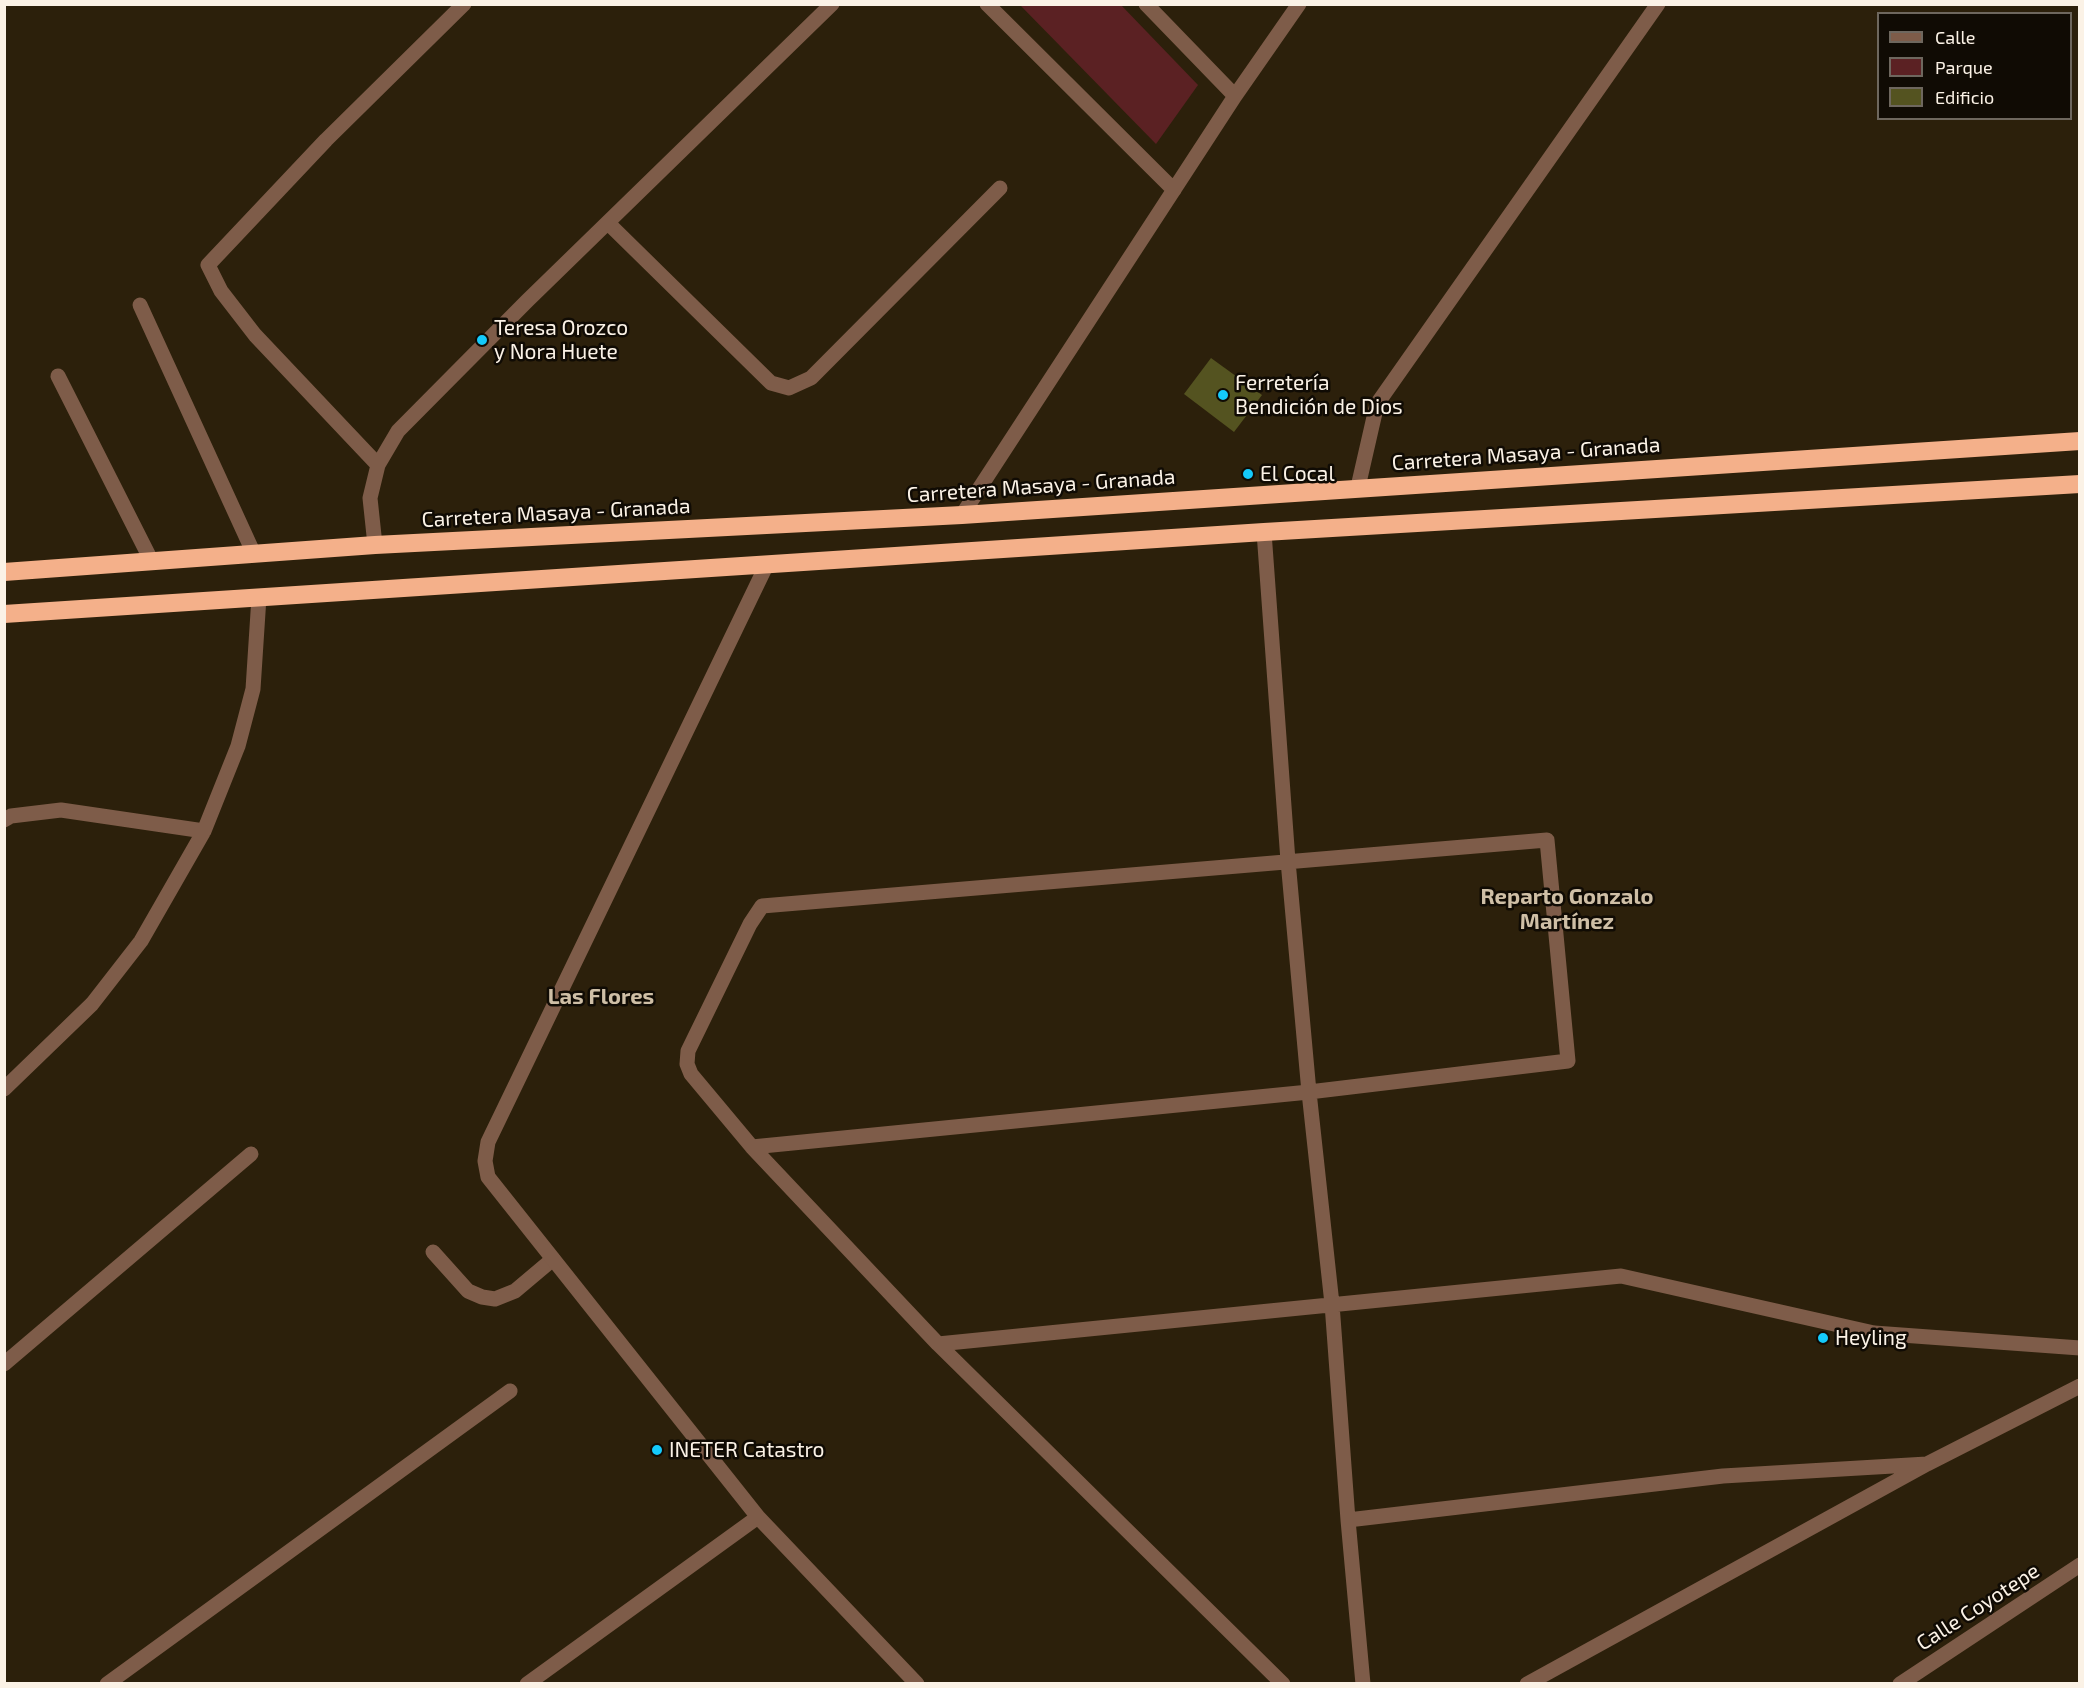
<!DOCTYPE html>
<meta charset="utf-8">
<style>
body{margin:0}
#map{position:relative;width:2084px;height:1688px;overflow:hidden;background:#2c200b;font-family:"Exo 2",sans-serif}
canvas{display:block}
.frame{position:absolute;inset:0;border:6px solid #fbf2e6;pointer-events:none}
.legend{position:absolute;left:1877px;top:12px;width:195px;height:108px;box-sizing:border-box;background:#100b04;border:2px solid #6e675e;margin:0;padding:8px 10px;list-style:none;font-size:18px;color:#fbf2e6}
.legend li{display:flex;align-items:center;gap:12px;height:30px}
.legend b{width:30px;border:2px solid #6e675e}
</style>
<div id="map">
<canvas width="2084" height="1688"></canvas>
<div class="frame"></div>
<ul class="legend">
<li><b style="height:8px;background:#7e5c49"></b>Calle</li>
<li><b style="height:16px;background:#5b2123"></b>Parque</li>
<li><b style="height:16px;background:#545320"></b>Edificio</li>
</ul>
</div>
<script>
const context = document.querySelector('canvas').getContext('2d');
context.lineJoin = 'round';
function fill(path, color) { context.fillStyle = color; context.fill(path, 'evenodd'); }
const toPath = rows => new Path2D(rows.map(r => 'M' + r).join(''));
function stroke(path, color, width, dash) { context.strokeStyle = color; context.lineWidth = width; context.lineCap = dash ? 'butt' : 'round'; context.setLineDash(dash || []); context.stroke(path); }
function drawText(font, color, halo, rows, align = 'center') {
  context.font = font + ' "Exo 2",sans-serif'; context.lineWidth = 5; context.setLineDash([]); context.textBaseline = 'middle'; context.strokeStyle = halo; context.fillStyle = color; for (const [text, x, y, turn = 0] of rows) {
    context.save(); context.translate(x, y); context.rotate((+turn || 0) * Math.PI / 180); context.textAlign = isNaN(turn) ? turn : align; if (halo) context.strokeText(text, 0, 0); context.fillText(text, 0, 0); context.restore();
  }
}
fill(toPath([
 [1020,5,1121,5,1198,85,1156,144]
]), '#5b2123');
fill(toPath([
 [1211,358,1262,395,1234,432,1184,394]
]), '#545320');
stroke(toPath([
 [140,305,254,554],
 [58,376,152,562],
 [433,1252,468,1291,482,1297,495,1299,515,1291,553,1259]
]), '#7e5c49', 15);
stroke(toPath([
 [987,4,1174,190],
 [1146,4,1235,96],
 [608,223,771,383,789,388,811,378,1000,188],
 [378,465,255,335,221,291,208,265,326,140,464,4],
 [1358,487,1377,404,1658,4],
 [962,515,1235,96,1299,4],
 [1264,532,1288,861,1309,1092,1332,1304,1348,1520,1723,1476,1927,1464],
 [375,545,370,498,378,465,398,431,527,301,832,4],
 [767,564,488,1142,485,1161,488,1177,758,1517,917,1684],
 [4,820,11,816,61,810,204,831],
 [4,1089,92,1004,141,941,204,831,238,746,253,689,259,597],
 [752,1147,1309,1092,1568,1061,1547,840,762,906,750,924,688,1051,687,1064,691,1074,752,1147,938,1344,1283,1684],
 [938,1344,1621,1276,1874,1333,2080,1348],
 [4,1364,251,1154],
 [1348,1520,1363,1684],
 [107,1684,510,1391],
 [527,1684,758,1517],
 [1527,1684,1927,1464,2080,1386],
 [1900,1684,2080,1565]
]), '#7e5c49', 15);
stroke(toPath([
 [4,572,375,545,962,515,2080,441],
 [4,614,1264,532,2080,484]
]), '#f4b08a', 18);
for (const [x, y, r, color] of [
 [482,340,6,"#14cafb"],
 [1223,395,6,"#14cafb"],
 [1248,474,6,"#14cafb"],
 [1823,1338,6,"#14cafb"],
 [657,1450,6,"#14cafb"]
]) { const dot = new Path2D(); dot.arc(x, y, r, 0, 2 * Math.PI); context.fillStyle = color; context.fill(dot); stroke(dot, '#100b04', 2); }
drawText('21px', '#fbf2e6', '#100b04', [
 ["Teresa Orozco",494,328],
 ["y Nora Huete",494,352],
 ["Ferretería",1235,383],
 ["Bendición de Dios",1235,407],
 ["El Cocal",1260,474],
 ["Heyling",1835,1338],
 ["INETER Catastro",669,1450]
], 'left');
drawText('21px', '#fbf2e6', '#100b04', [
 ["Carretera Masaya - Granada",1526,454,-4],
 ["Carretera Masaya - Granada",1041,486,-4],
 ["Carretera Masaya - Granada",556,513,-3],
 ["Calle Coyotepe",1978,1607,-33]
]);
drawText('bold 22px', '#cfbfa6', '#100b04', [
 ["Reparto Gonzalo",1567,897],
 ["Martínez",1567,922],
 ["Las Flores",601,997]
]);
</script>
